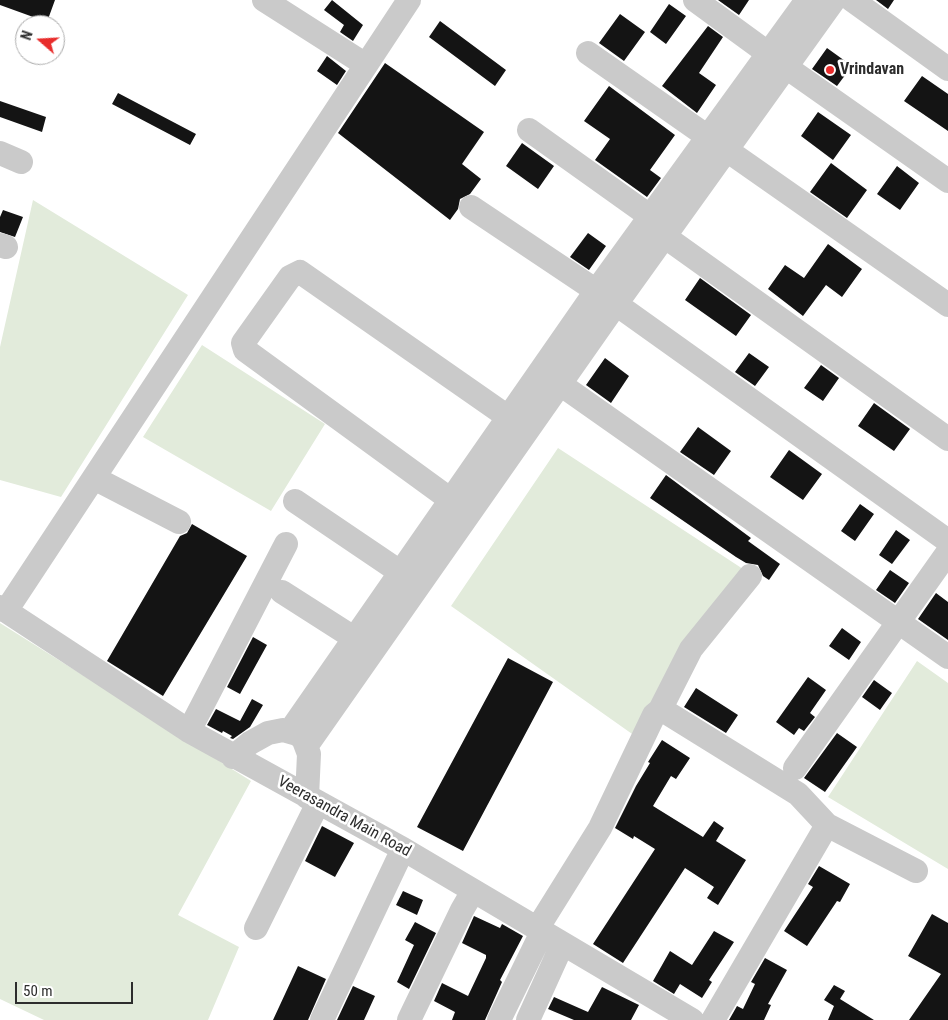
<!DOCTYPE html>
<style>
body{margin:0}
#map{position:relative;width:948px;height:1020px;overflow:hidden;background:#fff;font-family:"Roboto Condensed",sans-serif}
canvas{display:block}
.north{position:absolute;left:15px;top:15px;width:50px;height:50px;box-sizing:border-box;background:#fff;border:1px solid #ababab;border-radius:50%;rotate:289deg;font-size:14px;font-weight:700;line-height:20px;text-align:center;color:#2d2d2d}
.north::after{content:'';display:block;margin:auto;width:18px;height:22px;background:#e82d2c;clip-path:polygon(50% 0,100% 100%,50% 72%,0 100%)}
.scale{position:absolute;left:15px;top:982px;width:118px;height:22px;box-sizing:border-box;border:2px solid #2d2d2d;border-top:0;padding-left:6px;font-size:15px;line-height:18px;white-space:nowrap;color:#2d2d2d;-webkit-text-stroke:4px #fff;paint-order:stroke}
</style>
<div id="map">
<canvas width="948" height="1020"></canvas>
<div class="north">N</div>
<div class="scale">50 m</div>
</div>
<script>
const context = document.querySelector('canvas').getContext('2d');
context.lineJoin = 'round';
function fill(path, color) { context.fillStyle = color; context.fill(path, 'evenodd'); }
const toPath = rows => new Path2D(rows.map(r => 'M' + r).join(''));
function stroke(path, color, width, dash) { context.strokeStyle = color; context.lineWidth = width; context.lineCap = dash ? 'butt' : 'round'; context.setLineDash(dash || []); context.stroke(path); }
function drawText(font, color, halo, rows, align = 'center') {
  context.font = font + ' "Roboto Condensed",sans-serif'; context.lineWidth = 5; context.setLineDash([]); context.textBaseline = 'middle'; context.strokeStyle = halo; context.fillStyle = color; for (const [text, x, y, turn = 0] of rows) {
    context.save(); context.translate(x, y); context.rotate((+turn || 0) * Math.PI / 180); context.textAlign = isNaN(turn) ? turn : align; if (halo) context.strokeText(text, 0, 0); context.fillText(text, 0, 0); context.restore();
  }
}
fill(toPath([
 [33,200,188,295,61,497,0,480,0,347],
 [202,345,325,424,271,511,143,437],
 [558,448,743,569,635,736,451,606],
 [0,623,251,781,178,915,239,947,208,1020,44,1020,0,999],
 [917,661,948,683,948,869,828,797]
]), '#e2ebdb');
fill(toPath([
 [0,0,55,0,47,22,0,5],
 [332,0,363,25,353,41,340,32,344,25,324,10],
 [718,0,749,0,739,15],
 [876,0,894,0,888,9],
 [669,4,686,16,666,44,650,32],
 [620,14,645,32,624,61,599,43],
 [440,21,506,70,495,86,429,37],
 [708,26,723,37,699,73,716,85,697,113,662,86],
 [827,48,852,66,837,86,812,69],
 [327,56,346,71,337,85,317,71],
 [385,63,484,132,462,164,481,179,470,194,460,199,458,209,450,220,338,133],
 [922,76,948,94,948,131,904,101],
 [609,86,675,135,650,170,661,178,647,197,595,160,610,139,584,121],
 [118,93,196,134,190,145,112,104],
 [0,101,46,117,42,132,0,117],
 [818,112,851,135,833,160,801,136],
 [522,143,554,166,538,189,506,166],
 [831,163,867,190,847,218,810,192],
 [897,166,919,183,900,210,877,194],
 [3,210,23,217,15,237,0,232,0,217],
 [588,233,606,246,589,270,570,257],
 [828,244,862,269,842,297,826,285,803,316,768,289,785,265,804,278],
 [700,278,751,315,736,336,685,300],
 [749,353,769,367,755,386,735,372],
 [605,358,629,376,611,403,586,385],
 [821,365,839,378,823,401,804,388],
 [874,403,910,429,894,451,858,426],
 [698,427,731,451,714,475,680,452],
 [789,450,822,474,803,500,770,477],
 [666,475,751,538,748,541,780,564,769,580,763,576,758,565,746,563,736,557,650,498],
 [860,504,874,514,855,541,841,531],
 [192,524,247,556,163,696,107,661,180,536,187,533],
 [896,530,910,540,892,564,879,555],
 [890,570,909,583,895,603,876,590],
 [936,593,948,602,948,640,918,619],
 [842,628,861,642,849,660,829,646],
 [253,637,267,645,240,694,227,687],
 [508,658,553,682,463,851,417,827],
 [808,677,826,690,810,713,815,717,804,731,799,728,794,735,776,722],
 [874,680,892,693,880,710,862,697],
 [696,688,738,715,726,733,684,707],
 [252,699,263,705,250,727,233,739,230,738,232,736,223,731,222,733,207,725,216,709,240,721],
 [837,733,857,747,825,792,804,778],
 [662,740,690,758,676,779,671,776,653,806,703,837,714,821,724,828,716,841,746,860,718,905,707,898,714,887,685,868,623,963,593,944,655,849,634,836,633,839,615,828,636,786,650,763,648,762],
 [322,826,354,843,335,877,305,861],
 [819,866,850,884,840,902,837,901,807,946,784,931,813,887,808,884],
 [403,891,423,900,417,915,396,905],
 [932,914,948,923,948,1020,909,1020,941,974,908,956],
 [474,916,500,928,502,924,523,936,500,980,502,982,485,1020,452,1020,455,1012,434,1001,442,983,468,996,486,958,486,955,462,943],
 [415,922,436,933,409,989,397,982,414,945,405,940],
 [714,931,734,942,709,980,712,982,702,998,680,984,674,994,653,981,670,951,692,965],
 [765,958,787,970,768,1004,771,1005,764,1020,729,1020,737,1006,743,1009,755,984,751,982],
 [298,966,326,979,308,1020,273,1020],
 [834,985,845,991,840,999,874,1020,828,1020,834,1006,824,1000],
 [353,986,375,996,364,1020,337,1020],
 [602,987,639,1005,631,1020,574,1020,548,1009,554,997,588,1012]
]), '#141414');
stroke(toPath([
 [264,0,366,65],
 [695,0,769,54],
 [852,0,948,69],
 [588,53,948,305],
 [786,67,948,181],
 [529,130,651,217],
 [0,153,21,162],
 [471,207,616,304,948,541],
 [664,236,948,439],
 [0,245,6,247],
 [560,384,948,657],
 [94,478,179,522],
 [451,500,245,350,243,343,290,277,300,272,508,417],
 [295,501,400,572],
 [282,592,354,638],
 [0,607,189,731,403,849,692,1020],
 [6,611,409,0],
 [660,710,691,649,750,576],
 [189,731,286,544],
 [290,731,596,291,807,0],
 [307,745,616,304,834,0],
 [233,757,250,743,268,733,283,730,297,734,303,738,309,754,307,797],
 [795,768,948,552],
 [256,928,318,803],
 [537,929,600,828,654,715,660,710,669,714,798,794,827,825,916,871],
 [322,1020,403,849],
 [409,1020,462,910,473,891],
 [499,1020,542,932],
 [528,1020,562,945],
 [713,1020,827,825]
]), '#cacaca', 24);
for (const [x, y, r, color] of [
 [830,70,5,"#e82d2c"]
]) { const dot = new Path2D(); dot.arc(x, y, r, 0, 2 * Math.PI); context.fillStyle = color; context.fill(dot); stroke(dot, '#fff', 2); }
drawText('bold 16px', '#2d2d2d', '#fff', [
 ["Vrindavan",840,70]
], 'left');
drawText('16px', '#2d2d2d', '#fff', [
 ["Veerasandra Main Road",344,817,29]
]);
</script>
